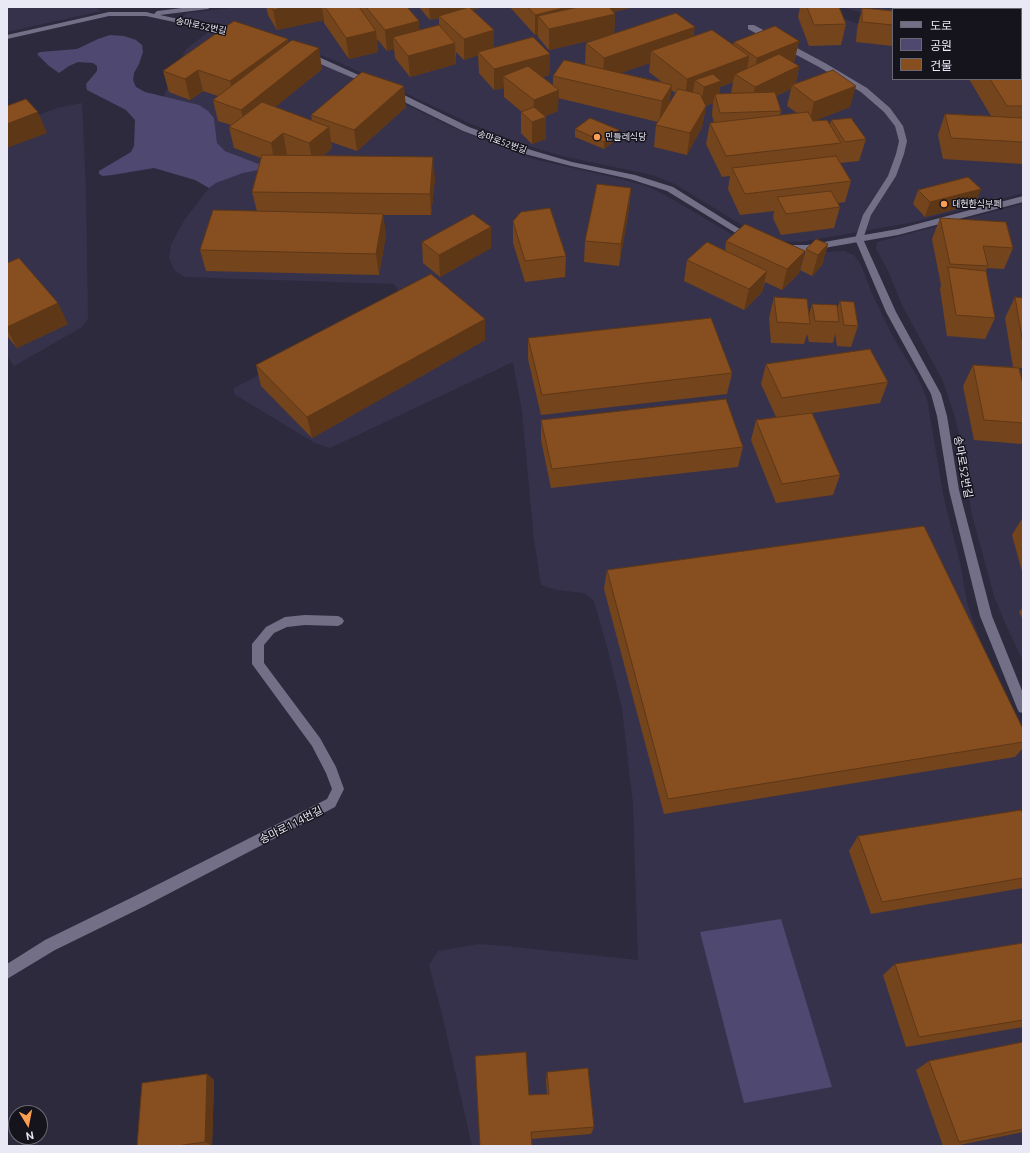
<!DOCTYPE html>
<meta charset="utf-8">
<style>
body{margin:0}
#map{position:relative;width:1030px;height:1153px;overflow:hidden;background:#2d2a3e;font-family:Ubuntu,"Noto Sans KR",sans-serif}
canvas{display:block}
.frame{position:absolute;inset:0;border:8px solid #e9e8f5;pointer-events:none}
.legend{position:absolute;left:892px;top:8px;width:130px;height:72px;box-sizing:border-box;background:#15141d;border:1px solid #6a6973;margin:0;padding:5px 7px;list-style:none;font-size:12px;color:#e9e8f5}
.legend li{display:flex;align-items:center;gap:8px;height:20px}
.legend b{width:20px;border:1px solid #6a6973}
.north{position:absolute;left:8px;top:1105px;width:40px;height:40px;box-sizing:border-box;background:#15141d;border:1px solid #6a6973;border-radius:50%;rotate:170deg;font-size:11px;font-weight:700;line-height:16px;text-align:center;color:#e9e8f5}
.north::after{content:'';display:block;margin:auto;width:14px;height:18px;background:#fc9e52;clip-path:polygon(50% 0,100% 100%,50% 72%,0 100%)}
</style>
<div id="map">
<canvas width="1030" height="1153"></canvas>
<div class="frame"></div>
<ul class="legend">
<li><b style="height:5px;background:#736f86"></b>도로</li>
<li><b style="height:11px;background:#4f4870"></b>공원</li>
<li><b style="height:11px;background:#874f20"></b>건물</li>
</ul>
<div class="north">N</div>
</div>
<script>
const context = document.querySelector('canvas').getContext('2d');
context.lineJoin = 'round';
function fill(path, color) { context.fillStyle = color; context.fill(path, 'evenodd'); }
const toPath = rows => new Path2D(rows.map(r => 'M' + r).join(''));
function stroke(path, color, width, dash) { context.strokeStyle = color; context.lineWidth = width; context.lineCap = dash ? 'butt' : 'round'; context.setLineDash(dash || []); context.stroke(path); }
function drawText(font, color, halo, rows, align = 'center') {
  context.font = font + ' Ubuntu,"Noto Sans KR",sans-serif'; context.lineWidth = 3; context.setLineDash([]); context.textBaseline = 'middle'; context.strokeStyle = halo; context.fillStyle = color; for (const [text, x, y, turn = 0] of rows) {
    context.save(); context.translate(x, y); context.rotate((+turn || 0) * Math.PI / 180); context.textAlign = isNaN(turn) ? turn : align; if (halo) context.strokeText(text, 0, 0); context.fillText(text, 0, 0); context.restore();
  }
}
fill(toPath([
 [7,7,95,7,101,11,7,32],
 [241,7,808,7,856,23,893,30,893,79,1021,79,1021,35,1023,35,1023,193,914,222,824,238,799,242,781,241,748,229,675,184,652,175,562,156,522,144,469,123,334,60,284,42,238,28,184,18,183,16,187,13],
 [840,7,1023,7,1006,9,893,9,893,20],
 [210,31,248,40,331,68,454,128,533,159,621,179,649,187,667,196,743,241,794,254,844,251,854,255,861,265,871,291,892,335,918,378,927,399,944,499,960,563,967,602,975,627,1023,747,1023,1146,472,1146,442,1014,429,965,438,951,479,944,505,946,638,960,633,804,622,708,610,658,594,601,584,593,557,590,541,585,534,539,522,412,513,362,330,448,315,443,234,394,234,388,369,317,398,290,394,284,185,277,175,271,169,258,171,245,185,219,209,188,216,183,243,173,268,168,225,151,217,143,214,118,163,97,186,49],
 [82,103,86,190,88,319,82,327,14,366,7,356,7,127,57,108],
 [1023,204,1023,661,1005,623,994,596,971,511,963,452,955,417,943,381,902,305,889,273,876,248,877,242]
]), '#37324c');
fill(toPath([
 [110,35,124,36,136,40,142,45,143,52,139,64,134,73,133,80,136,87,145,92,199,105,208,111,214,118,217,143,225,151,269,168,243,173,216,183,209,188,195,180,154,168,112,175,103,176,99,174,99,171,131,152,134,146,135,120,126,110,87,90,86,84,97,71,97,66,93,63,78,62,69,66,59,73,49,66,37,54,40,52,77,49,98,39],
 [781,919,832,1087,744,1103,700,932]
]), '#4f4870');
fill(toPath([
 [109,12,146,12,150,14,146,16,109,16,7,39,7,35,109,12],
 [748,25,754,25,825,63,867,88,890,108,903,126,907,141,904,154,896,176,871,215,863,239,896,312,941,394,947,416,959,490,992,616,1023,693,1023,713,1019,712,1017,708,980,616,949,490,937,416,931,394,886,312,855,239,863,215,888,176,896,154,899,141,895,126,884,112,861,92,819,67,748,29,748,25],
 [305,615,338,616,342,618,344,621,342,624,338,626,305,625,287,627,274,633,264,645,264,663,320,738,336,767,344,789,335,807,145,906,55,950,7,979,7,964,45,940,135,896,327,799,332,789,326,773,312,746,252,664,252,644,266,627,285,617,305,615]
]), '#736f86');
fill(toPath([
 [190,7,211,7,208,9,160,15,235,31,239,33,235,35,146,16,142,14,146,12,154,14,157,11,190,7],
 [304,53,310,53,374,82,370,84,367,84,304,57,304,53],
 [390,91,396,91,469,127,531,150,572,162,635,175,673,187,754,238,750,241,747,240,667,191,630,179,571,166,525,154,463,131,390,95,390,91],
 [1023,196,1023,202,898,235,807,251,783,251,779,248,783,245,807,245,898,229,1023,196]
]), '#736f86');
fill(toPath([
 [266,7,407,7,420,30,439,25,439,18,430,20,419,7,483,7,472,10,494,48,550,54,549,75,542,77,553,85,553,76,587,66,585,64,586,43,605,37,549,50,538,37,538,35,535,35,510,7,634,7,613,12,615,14,614,34,694,36,733,45,734,42,799,41,794,62,793,63,799,66,796,83,850,107,813,121,830,124,831,120,866,139,859,161,840,163,851,181,845,202,838,203,840,207,834,228,781,235,773,218,774,211,740,215,728,189,730,176,722,177,706,144,710,123,714,123,712,115,713,103,706,106,702,127,687,155,654,147,656,125,658,122,558,98,558,111,545,116,546,117,546,139,532,144,521,133,521,112,522,112,504,97,504,88,494,90,479,73,478,55,464,60,456,52,456,64,410,77,395,58,394,49,387,51,377,39,378,52,349,59,324,23,324,20,277,30,268,15],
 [650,63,649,72,662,82,620,73],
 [733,82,731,94,719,94,720,87],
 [791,89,787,106,797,113,780,115,781,111,776,96],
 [671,90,676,93,669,104],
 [800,7,839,7,846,24,841,45,809,46,798,17],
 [891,7,924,7,922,9,898,9],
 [862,8,893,11,893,46,856,42,857,29],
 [1021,16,1023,16,1023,45,1022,47,1021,47],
 [288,39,288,42,322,69,275,107,312,121,311,115,406,107,357,151,331,142,332,148,323,156,435,178,431,215,383,215,386,235,379,275,206,271,200,250,257,211,252,192,261,158,234,148,229,127,231,125,218,121,213,100,218,96,203,91,190,100,169,92,163,71],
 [1023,51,1023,164,943,159,938,135,945,114,991,116,969,79,1021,79,1021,56],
 [575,129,619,137,604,149,575,137],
 [631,188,629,209,619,266,584,262,585,241],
 [981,189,975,204,925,217,913,204,918,190],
 [940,218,1013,248,1004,269,987,268,986,271,995,318,985,339,947,336,940,289,941,285,932,239],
 [513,221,566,256,565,277,525,282,513,243],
 [726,241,799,273,782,290,765,282,762,292,744,310,684,281,687,260,725,251],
 [422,242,491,248,440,277,423,263],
 [828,244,822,265,812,276,800,270,806,249],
 [7,263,68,324,17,348,7,336],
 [774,297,809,315,812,304,837,310,840,301,858,326,851,347,837,346,835,334,833,343,809,342,807,334,804,344,771,343,769,318],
 [1015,297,1023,298,1023,368,1019,368,1023,385,1023,440,1021,444,974,440,963,386,973,365,1013,367,1005,318],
 [485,319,485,340,312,438,261,386,256,365],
 [528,338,732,373,727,394,541,415,528,359],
 [766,364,888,382,880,403,812,413,840,475,833,495,776,503,751,440,756,420,776,417,761,384],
 [541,420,743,447,738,467,551,488,541,440],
 [1023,517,1023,575,1012,535],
 [607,570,1023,729,1023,748,1015,757,664,814,604,589],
 [1023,607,1023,620,1019,612],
 [1023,814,1023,888,871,914,849,851,858,836],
 [1023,943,1023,1027,906,1047,883,975,895,964],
 [1023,1042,1023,1132,955,1146,943,1146,916,1070,929,1061],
 [547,1072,594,1127,591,1134,531,1139,529,1095,547,1094,546,1080],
 [207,1074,214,1080,212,1146,137,1146]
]), '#74441c');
fill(toPath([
 [285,7,322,7,324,20,277,30,273,10],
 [429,7,483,7,441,18,439,16,439,18,430,20],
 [567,7,574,7,573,24,615,14,614,35,549,50,549,29,538,16,538,35,535,35,535,15],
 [611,7,634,7,611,12],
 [918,7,924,7,922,9,918,9],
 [419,21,420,42,393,37,394,49,387,51,385,30],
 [695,27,692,48,651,51,650,63,603,79,604,58],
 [494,30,494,50,478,52,478,55,464,60,464,39],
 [376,31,378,52,349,59,346,38],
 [288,39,291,60,235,103,230,81],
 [799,41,794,62,753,79,757,58],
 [455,43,456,64,410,77,408,56],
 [319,48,322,69,246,131,241,110],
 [550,54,549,75,514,85,503,76,504,88,494,90,494,69],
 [749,56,746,78,735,74,733,82,720,87,718,102,715,94,713,103,700,108,704,87,695,80,692,97,685,100,687,79],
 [799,66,795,87,792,85,791,89,751,108,755,87],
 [198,70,203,91,190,100,185,79],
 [672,85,669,106,659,122,662,101],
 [404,86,406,107,357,151,354,130],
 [856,86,850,107,809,123,814,102],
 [559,90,558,111,533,121,534,100],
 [706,106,702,127,687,155,690,133],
 [38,112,47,133,7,148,7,124],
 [546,117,546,139,532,144,532,122],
 [329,127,332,148,313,165,309,143],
 [619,130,619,137,604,149,604,142],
 [283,133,287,154,275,164,271,143],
 [433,157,435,178,431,215,430,194],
 [631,188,629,209,619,266,621,244],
 [981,189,975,204,925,217,930,202],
 [383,214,386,235,379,275,376,254],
 [491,227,491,248,440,277,439,255],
 [828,244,822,265,812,276,818,255],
 [805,251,799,273,782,290,787,269],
 [767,271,762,292,744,310,749,289],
 [58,303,68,324,17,348,7,329,7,327],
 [485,319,485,340,312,438,307,417],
 [207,1074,214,1080,212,1146,205,1142]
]), '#5e3716');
const building = toPath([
 [271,7,285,7,273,10,271,7],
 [325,7,359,7,376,31,346,38,325,7],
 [366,7,407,7,419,21,385,30,366,7],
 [469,7,494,30,464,39,439,16,469,7],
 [528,7,567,7,535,15,528,7],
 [578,7,609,7,615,14,549,29,538,16,578,7],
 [807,7,839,7,846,24,814,25,807,7],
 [862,8,893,11,893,25,862,22,862,8],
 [676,13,695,27,604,58,586,43,676,13],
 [1021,16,1023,16,1023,27,1021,27,1021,16],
 [234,21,288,39,230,81,198,70,185,79,163,71,234,21],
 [439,25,455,43,408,56,393,37,439,25],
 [775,26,799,41,757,58,734,42,775,26],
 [712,30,749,56,687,79,651,51,712,30],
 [533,37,550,54,494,69,478,52,533,37],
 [292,40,319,48,241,110,213,100,292,40],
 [779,54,799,66,755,87,735,74,779,54],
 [564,60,672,85,662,101,553,76,564,60],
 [528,66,559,90,534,100,503,76,528,66],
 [1021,67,1023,70,1023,106,1007,106,990,79,1021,79,1021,67],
 [833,70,856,86,814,102,792,85,833,70],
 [362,72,404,86,354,130,311,115,362,72],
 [713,74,721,81,704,87,695,80,713,74],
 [678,89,700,94,706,106,690,133,656,125,678,89],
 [775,92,781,111,720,113,715,94,775,92],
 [26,99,38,112,7,124,7,106,26,99],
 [262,102,329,127,309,143,283,133,271,143,229,127,262,102],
 [534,107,546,117,532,122,521,112,534,107],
 [808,112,813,121,827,120,841,143,726,156,710,123,808,112],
 [945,114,1023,118,1023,142,951,138,945,114],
 [590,118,619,130,604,142,575,129,590,118],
 [851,118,866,139,845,142,831,120,851,118],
 [262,155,433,157,430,194,252,192,262,155],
 [836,156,851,181,745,194,732,168,836,156],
 [968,177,981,189,930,202,918,190,968,177],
 [597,184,631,188,621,244,585,241,597,184],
 [831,191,840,207,786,214,777,197,831,191],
 [550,208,566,256,525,261,513,221,521,212,550,208],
 [213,210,383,214,376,254,200,250,213,210],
 [473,214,491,227,439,255,422,242,473,214],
 [940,218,1006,222,1013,248,983,246,988,266,950,264,940,218],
 [745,224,805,251,787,269,726,241,745,224],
 [816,239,828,244,818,255,806,249,816,239],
 [707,242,767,271,749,289,687,260,707,242],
 [19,258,58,303,7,327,7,263,19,258],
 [948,267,986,271,995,318,956,315,948,267],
 [431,274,485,319,307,417,256,365,431,274],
 [774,297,807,299,810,324,777,322,774,297],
 [1015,297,1023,298,1023,344,1015,297],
 [840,301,854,302,858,326,844,325,840,301],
 [812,304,837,305,839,322,815,321,812,304],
 [711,318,732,373,542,395,528,338,711,318],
 [870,349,888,382,782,398,766,364,870,349],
 [973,365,1019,368,1023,385,1023,423,984,420,973,365],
 [726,399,743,447,552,469,541,420,726,399],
 [812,413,840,475,782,484,756,420,812,413],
 [924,526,1023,729,1023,742,668,799,607,570,924,526],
 [1021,810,1023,814,1023,878,882,902,858,836,1021,810],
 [1023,943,1023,1020,919,1037,895,964,1023,943],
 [1023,1042,1023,1129,959,1142,929,1061,1023,1042],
 [526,1052,529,1095,549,1094,547,1072,588,1068,594,1127,531,1132,532,1146,480,1146,475,1056,526,1052],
 [207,1074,205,1142,176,1146,137,1146,142,1083,207,1074]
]);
fill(building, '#874f20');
stroke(building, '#5e3716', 1);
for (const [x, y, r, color] of [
 [597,137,4,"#fc9e52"],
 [944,204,4,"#fc9e52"]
]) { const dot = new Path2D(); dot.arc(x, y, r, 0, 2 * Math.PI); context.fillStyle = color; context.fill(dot); stroke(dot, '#15141d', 1.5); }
drawText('9px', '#e9e8f5', '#15141d', [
 ["송마로52번길",201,26,12],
 ["송마로52번길",502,142,20]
]);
drawText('9px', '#e9e8f5', '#15141d', [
 ["민들레식당",605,137],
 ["대현한식부페",952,204]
], 'left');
drawText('11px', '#e9e8f5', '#15141d', [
 ["송마로52번길",963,467,80],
 ["송마로114번길",291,825,-27]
]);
</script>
